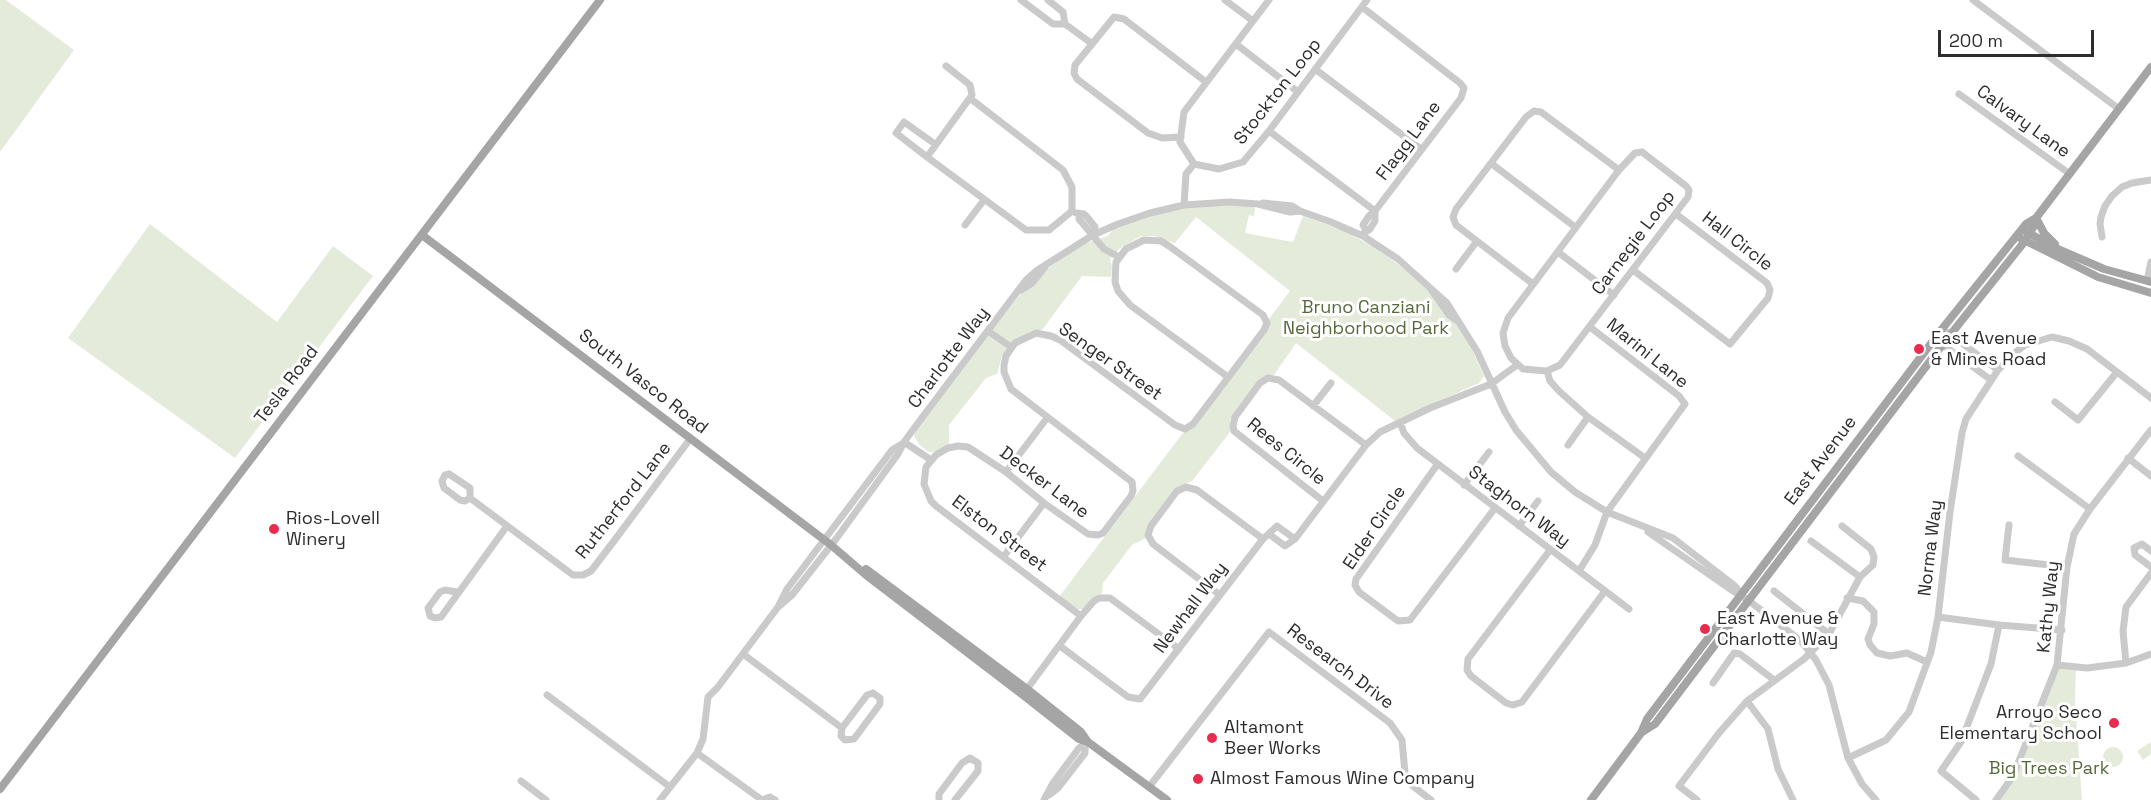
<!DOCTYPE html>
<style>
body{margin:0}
#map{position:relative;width:2151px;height:800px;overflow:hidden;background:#fff;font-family:"Space Grotesk",sans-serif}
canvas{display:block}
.scale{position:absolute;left:1938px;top:30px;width:156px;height:27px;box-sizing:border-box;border:3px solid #2d2d2d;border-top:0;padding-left:8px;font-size:18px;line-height:21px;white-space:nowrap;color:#2d2d2d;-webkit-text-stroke:4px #fff;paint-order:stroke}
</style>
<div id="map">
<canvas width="2151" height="800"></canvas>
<div class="scale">200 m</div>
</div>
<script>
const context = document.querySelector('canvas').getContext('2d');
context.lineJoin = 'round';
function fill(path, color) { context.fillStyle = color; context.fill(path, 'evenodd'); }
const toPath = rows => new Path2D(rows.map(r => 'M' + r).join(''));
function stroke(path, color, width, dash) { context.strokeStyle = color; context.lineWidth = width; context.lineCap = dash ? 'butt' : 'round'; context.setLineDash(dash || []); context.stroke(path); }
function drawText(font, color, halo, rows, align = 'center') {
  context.font = font + ' "Space Grotesk",sans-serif'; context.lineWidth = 6; context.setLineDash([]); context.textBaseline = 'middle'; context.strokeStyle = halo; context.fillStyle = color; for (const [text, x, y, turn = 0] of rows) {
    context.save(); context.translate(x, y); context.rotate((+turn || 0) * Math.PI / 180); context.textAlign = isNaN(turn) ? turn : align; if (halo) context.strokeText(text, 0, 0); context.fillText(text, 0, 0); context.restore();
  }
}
fill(toPath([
 [0,0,6,0,74,50,0,152],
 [1231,205,1253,206,1255,209,1254,216,1249,215,1245,233,1293,242,1303,216,1347,232,1377,249,1403,268,1429,291,1455,322,1470,345,1484,376,1479,383,1395,421,1296,343,1274,375,1267,376,1258,382,1230,420,1230,432,1192,481,1178,487,1147,527,1146,538,1132,545,1103,583,1102,593,1094,597,1084,609,1077,609,1059,597,1290,291,1196,217,1175,243,1154,236,1141,236,1119,249,1110,259,1112,266,1111,277,1082,276,1042,330,1031,331,1016,339,1002,356,997,374,986,378,949,425,949,446,936,452,928,452,919,444,914,436,917,428,999,320,1021,293,1050,267,1083,244,1108,236,1114,228,1155,214,1188,207],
 [150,224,277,322,333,246,373,276,235,458,68,338],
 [2057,665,2076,667,2075,700,2082,800,1996,800,2013,776],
 [2151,742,2151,754,2143,760,2137,751],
 '2103 757a10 10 0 1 1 20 0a10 10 0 1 1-20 0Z'
]), '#e5ebda');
stroke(toPath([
 [1021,0,1053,24,1065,24,1091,43],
 [1048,0,1063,12,1065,24],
 [1225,0,1253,21],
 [1269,0,1184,112,1180,142,1194,164,1219,169,1243,162,1269,131,1367,0],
 [1973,0,2119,109],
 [1362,7,1460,83,1464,88,1461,98,1375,211,1369,216,1363,225,1366,230],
 [1236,44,1298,92],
 [946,66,970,85,972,95,927,157,1026,230,1049,230,1072,211,1072,187,1063,170,971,99],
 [1315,69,1421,149],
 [1959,94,2070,174],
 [1269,131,1375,211],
 [1181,137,1162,138,1148,133,1077,79,1074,73,1075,65,1114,17,1124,19,1206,82],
 [1642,152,1686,186,1689,190,1688,197,1560,365,1547,371,1523,369,1511,358,1505,346,1503,333,1508,318,1619,170,1635,153,1642,152],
 [927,157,896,133,904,122,935,144],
 [1492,164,1575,227],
 [1263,203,1292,206,1300,211,1331,222,1363,236,1398,259,1447,303,1477,351,1505,412,1516,430,1551,472,1575,492,1607,512,1673,538,1735,586,1741,594],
 [1184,205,1186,174,1194,164],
 [1076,213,1084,214,1087,217,1095,227,1093,235],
 [1080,214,1079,219,1104,249,1119,257],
 [965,225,984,200],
 [1364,233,1370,229,1375,221,1375,211],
 [2102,237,2100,224,2101,217,2105,206,2112,196,2122,187,2132,183,2151,180],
 [1558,252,1614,295],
 [1456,269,1477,241],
 [1633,270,1730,344,1768,298,1770,290,1767,283,1676,214],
 [2147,281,2151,262],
 [1533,284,1456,225,1453,217,1456,209,1526,117,1534,111,1541,112,1619,170],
 [1431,289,1449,315,1456,320],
 [1021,290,1032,283,1045,267],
 [988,331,1011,347],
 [1947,332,1998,370],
 [1939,342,1991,380],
 [1547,371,1550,381,1559,391,1588,417,1645,458],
 [2055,402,2078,420,2117,372],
 [1313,406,1331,383],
 [1400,422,1404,433,1417,448,1629,609],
 [904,442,931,460],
 [1568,445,1588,417],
 [2018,456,2090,509],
 [2128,458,2151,476],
 [1437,465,1356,579,1355,585,1359,592,1398,621,1410,620,1495,508],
 [1006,472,1047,418],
 [449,474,470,488,470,498,465,501,460,500,444,488,442,481,445,475,449,474],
 [1464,485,1489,452],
 [470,498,573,575,583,575,591,571,614,541,690,439],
 [1323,501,1234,431,1233,426,1235,417,1260,383,1268,378,1279,380,1366,445],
 [2009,525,2005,560,2067,567],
 [1519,526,1538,501],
 [1648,532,1730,589,1748,600,1801,641,1816,660,1829,685,1848,758,1862,784,1876,800],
 [1269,534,1285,546,1295,539,1366,445,1380,432,1430,408,1491,384,1517,365],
 [1811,541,1860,577],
 [1550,550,1468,659,1467,670,1471,676,1506,703,1513,705,1522,702,1605,591],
 [2151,551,2142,544,2134,548,2135,555,2151,567],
 [1004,556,1044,503],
 [1579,571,1595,545,1607,512,1685,404,1679,396,1590,327],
 [1774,591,1829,634],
 [457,592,445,590,440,592,428,608,430,616,435,618,441,617,507,526],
 [1220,595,1153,544,1148,535,1151,526,1177,491,1186,487,1197,490,1263,539],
 [1847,598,1863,601,1874,612,1874,624,1868,639,1870,645,1877,653,1890,656,1907,653,1927,662],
 [778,607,792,595,836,539,898,454,904,442,924,415,1026,280,1036,271,1093,235,1118,224,1150,213,1184,205,1230,202,1258,204,1290,212,1300,211],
 [1081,616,936,506,931,501,924,484,926,467,936,455,948,448,958,446,968,447,1006,472,1044,503,1088,534,1098,535,1103,533,1131,496,1133,491,1132,482,1011,389,1004,372,1004,365,1006,356,1015,343,1036,333,1051,336,1060,340,1175,425,1185,429,1193,424,1264,330,1267,323,1263,315,1169,246,1161,241,1144,240,1126,249,1116,262,1115,282,1118,291,1130,305,1228,377],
 [1938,617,1999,625,2062,630],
 [1060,646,1128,697,1140,699,1263,539,1277,526,1295,539],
 [743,654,842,728],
 [2126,663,2123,631,2126,607,2151,573],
 [2057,665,2087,668,2126,663,2151,654],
 [1713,683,1734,653,1740,654,1774,680],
 [873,693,880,698,880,704,854,739,845,740,841,736,842,728,867,695,873,693],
 [1024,693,1081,616,1094,601,1099,598,1110,598,1179,649],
 [547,695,670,787],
 [1747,701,1768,729,1778,769,1793,800],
 [697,753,762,800],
 [1848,758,1886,740,1909,712,1931,652,1938,617,1950,512,1962,433,1966,419,1998,370,2012,355,2025,345,2052,337,2069,341,2087,349,2151,398],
 [521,781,546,800],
 [1149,787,1269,632,1390,723,1402,740,1405,773,1409,783,1431,800],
 [1049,795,1058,788,1085,753,1085,746],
 [660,800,697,753,703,739,708,697,718,687,778,607,787,589,892,450,902,444],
 [762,800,770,797,775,800],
 [939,800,939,794,962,763,970,758,978,763,978,771,955,800],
 [1044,800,1053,783,1079,748,1088,742],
 [1697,800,1679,786,1719,733,1747,701,1804,659,1829,634,1860,577,1873,565,1874,557,1871,549,1842,526],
 [1976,800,1941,771,1961,742,1991,664,1999,625],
 [1996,800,2013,776,2057,665,2067,567,2074,534,2090,509,2151,430]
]), '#cacaca', 7);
stroke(toPath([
 [2036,218,2044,233,2055,244],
 [2025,231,2060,250,2104,269,2151,282],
 [422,235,831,545,866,575,1023,695,1079,739,1088,742,1167,800],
 [2020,238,2098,277,2151,293],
 [866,569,1027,689,1081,732,1088,742],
 [1641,733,1655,724,1943,344,2025,241,2034,226,2036,218,2151,67],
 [0,789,600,0],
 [1591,800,1641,733,1647,719,1942,329,2026,224,2036,218]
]), '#a5a5a5', 8);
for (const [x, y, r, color] of [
 [1919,349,6,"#e72c4e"],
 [274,529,6,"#e72c4e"],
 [1705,629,6,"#e72c4e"],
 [2114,723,6,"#e72c4e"],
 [1212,738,6,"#e72c4e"],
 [1198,779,6,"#e72c4e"]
]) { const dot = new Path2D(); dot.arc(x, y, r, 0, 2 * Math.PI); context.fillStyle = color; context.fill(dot); stroke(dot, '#fff', 2); }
drawText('18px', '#2d2d2d', '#fff', [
 ["Stockton Loop",1278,92,-52],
 ["Calvary Lane",2023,122,36],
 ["Flagg Lane",1409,141,-53],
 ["Hall Circle",1737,242,38],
 ["Carnegie Loop",1634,243,-53],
 ["Marini Lane",1647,354,39],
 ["Charlotte Way",949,358,-53],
 ["Senger Street",1110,362,35],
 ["South Vasco Road",643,382,38],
 ["Tesla Road",287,385,-53],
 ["Rees Circle",1286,452,39],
 ["East Avenue",1821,461,-53],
 ["Decker Lane",1044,483,37],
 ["Rutherford Lane",624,501,-52],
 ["Staghorn Way",1519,507,37],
 ["Elder Circle",1375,528,-56],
 ["Elston Street",999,534,37],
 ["Norma Way",1931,548,-83],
 ["Kathy Way",2049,607,-84],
 ["Newhall Way",1191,608,-53],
 ["Research Drive",1340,667,37]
]);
drawText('18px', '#55693a', '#fff', [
 ["Bruno Canziani",1366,308],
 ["Neighborhood Park",1366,329],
 ["Big Trees Park",2049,769]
]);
drawText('18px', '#2d2d2d', '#fff', [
 ["East Avenue",1931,339],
 ["& Mines Road",1931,360],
 ["Rios-Lovell",286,519],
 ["Winery",286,540],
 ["East Avenue &",1717,619],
 ["Charlotte Way",1717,640],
 ["Arroyo Seco",2102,713,"right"],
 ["Elementary School",2102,734,"right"],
 ["Altamont",1224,728],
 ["Beer Works",1224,749],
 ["Almost Famous Wine Company",1210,779]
], 'left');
</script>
